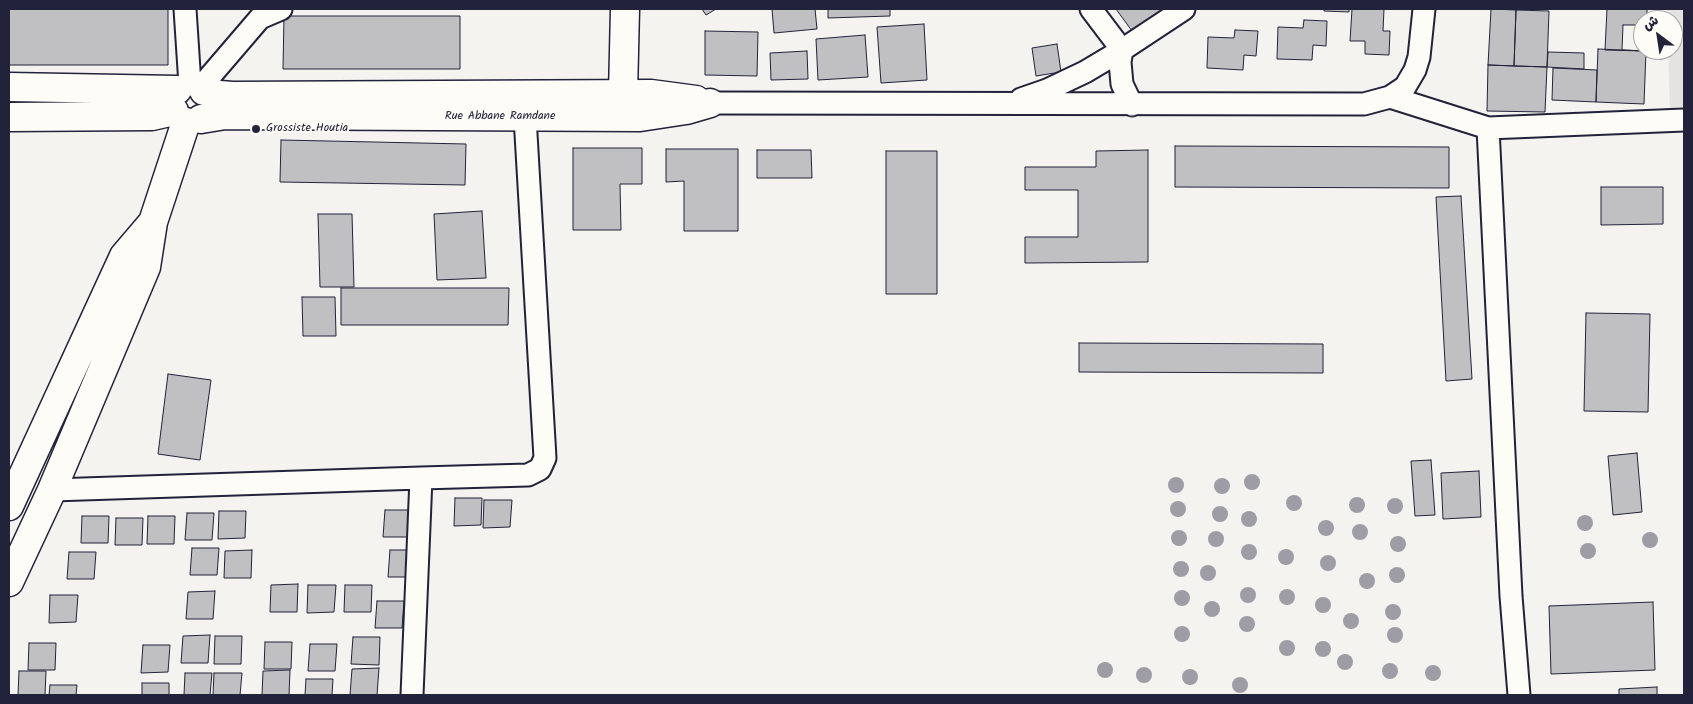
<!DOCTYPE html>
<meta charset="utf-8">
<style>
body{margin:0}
#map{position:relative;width:1693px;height:704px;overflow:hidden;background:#f4f3ef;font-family:Kalam,"Playpen Sans Arabic",sans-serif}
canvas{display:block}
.frame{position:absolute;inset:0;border:10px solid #22223b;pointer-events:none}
.north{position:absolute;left:1633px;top:10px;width:50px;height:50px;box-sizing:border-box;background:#fdfcf7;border:1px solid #a5a5ac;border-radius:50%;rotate:329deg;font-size:14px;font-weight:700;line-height:20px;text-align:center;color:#22223b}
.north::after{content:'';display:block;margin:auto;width:18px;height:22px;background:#22223b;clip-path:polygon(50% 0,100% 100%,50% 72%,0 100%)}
</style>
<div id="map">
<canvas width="1693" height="704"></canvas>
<div class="frame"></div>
<div class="north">ش</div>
</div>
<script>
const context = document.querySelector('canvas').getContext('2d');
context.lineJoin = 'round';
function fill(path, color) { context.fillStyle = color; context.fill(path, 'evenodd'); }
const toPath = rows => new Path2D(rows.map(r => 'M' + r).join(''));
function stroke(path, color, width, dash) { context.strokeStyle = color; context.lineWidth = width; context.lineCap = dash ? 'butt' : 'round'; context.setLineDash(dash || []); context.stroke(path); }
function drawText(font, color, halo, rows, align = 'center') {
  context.font = font + ' Kalam,sans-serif'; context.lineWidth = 4; context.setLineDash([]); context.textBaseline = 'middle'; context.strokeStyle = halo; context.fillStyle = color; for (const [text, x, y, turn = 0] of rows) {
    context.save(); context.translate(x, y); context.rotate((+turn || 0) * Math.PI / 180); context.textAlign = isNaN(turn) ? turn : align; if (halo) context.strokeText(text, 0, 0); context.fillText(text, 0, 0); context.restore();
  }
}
fill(toPath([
 [1667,9,1684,9,1684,110,1670,110,1668,50,1673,50,1673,20,1667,20]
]), '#e4e3e2');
const building = toPath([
 [9,9,168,9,168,65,9,65,9,9],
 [702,9,716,9,706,15,702,9],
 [772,9,815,9,817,29,774,33,772,9],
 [828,9,890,9,890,16,828,18,828,9],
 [1116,9,1164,9,1132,31,1116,9],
 [1324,9,1349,9,1349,12,1324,11,1324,9],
 [1352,9,1384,9,1383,31,1390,31,1389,55,1365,54,1365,41,1350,41,1352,9],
 [1491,9,1516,10,1514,66,1488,65,1491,9],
 [1607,9,1647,9,1647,20,1643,20,1643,50,1646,51,1605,50,1607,9],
 [1516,10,1549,11,1547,67,1514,66,1516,10],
 [284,16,460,16,460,69,283,69,284,16],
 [1304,20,1327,21,1326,46,1313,45,1312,60,1277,59,1278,27,1303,28,1304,20],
 [924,24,927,80,881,83,877,27,924,24],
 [1623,25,1643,25,1643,50,1646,51,1622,50,1623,25],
 [1235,30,1258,31,1256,56,1244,55,1243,70,1207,68,1208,37,1234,38,1235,30],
 [705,31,758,32,757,76,705,75,705,31],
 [865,35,868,77,818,80,816,39,865,35],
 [1057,44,1061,72,1036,76,1032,48,1057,44],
 [1598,49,1646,51,1644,104,1596,102,1598,49],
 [807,51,808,79,771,80,770,53,807,51],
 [1548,52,1584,53,1584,69,1547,67,1548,52],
 [1488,65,1547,67,1545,112,1487,111,1488,65],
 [1553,68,1597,70,1596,102,1552,100,1553,68],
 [281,140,466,144,465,185,280,182,281,140],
 [1175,146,1449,147,1449,188,1175,187,1175,146],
 [573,148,642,148,642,184,620,184,621,230,573,230,573,148],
 [666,149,738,149,738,231,684,231,684,181,666,182,666,149],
 [757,150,811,150,812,178,757,178,757,150],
 [1148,150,1148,262,1025,263,1025,237,1078,237,1078,190,1025,190,1025,167,1096,167,1096,151,1148,150],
 [886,151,937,151,937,294,886,294,886,151],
 [1601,187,1663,187,1663,224,1601,225,1601,187],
 [1461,196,1472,379,1446,381,1436,197,1461,196],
 [482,211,486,278,437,280,434,214,482,211],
 [318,214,352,214,354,287,320,287,318,214],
 [341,288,509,288,508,325,341,325,341,288],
 [302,297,335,297,336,336,303,336,302,297],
 [1586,313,1650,314,1648,412,1584,411,1586,313],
 [1079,343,1323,344,1323,373,1079,372,1079,343],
 [168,374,211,380,200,460,158,454,168,374],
 [1637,453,1642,512,1613,515,1608,456,1637,453],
 [1431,460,1435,515,1415,516,1411,461,1431,460],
 [1479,471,1481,517,1443,519,1441,473,1479,471],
 [455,498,482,498,481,525,454,526,455,498],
 [484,500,512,500,510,527,483,528,484,500],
 [385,510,411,510,410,537,383,537,385,510],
 [219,511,246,511,245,538,218,539,219,511],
 [187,513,214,513,212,540,185,540,187,513],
 [82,516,109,516,108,543,81,543,82,516],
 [148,516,175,516,174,544,147,544,148,516],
 [116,518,143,518,142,545,115,545,116,518],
 [192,548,219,548,217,575,190,575,192,548],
 [252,550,251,578,224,578,225,551,252,550],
 [390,550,417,550,415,577,388,577,390,550],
 [69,552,96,552,94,579,67,579,69,552],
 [298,584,297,612,270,612,271,585,298,584],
 [308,585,336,585,334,612,307,613,308,585],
 [345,585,372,585,371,612,344,612,345,585],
 [215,591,213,619,186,619,188,592,215,591],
 [50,595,78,595,76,622,49,623,50,595],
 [377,601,404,601,402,628,375,628,377,601],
 [1653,602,1655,670,1551,674,1549,606,1653,602],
 [210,635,208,663,181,663,183,636,210,635],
 [215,636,242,636,241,664,214,664,215,636],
 [353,637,380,637,379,665,351,664,353,637],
 [265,642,292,642,291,669,264,669,265,642],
 [29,643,56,643,55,670,28,670,29,643],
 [310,644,337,644,335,671,308,671,310,644],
 [143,645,170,645,168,672,141,673,143,645],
 [379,668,377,695,350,695,352,669,379,668],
 [290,670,289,695,262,695,263,671,290,670],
 [19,671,46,671,45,695,18,695,19,671],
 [185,673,212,673,210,695,184,695,185,673],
 [214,673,242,673,240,695,213,695,214,673],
 [306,679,333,679,332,695,305,695,306,679],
 [142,683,169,683,169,695,142,695,142,683],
 [50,685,77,685,76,695,49,695,50,685],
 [1657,687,1657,695,1619,695,1619,689,1657,687]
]);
fill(building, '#c0bfc2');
stroke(building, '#22223b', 1);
const minor = toPath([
 [185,9,190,85],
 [1091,9,1122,50,1120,62,1122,84,1132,105],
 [200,88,260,18,281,9],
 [1390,97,1488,128,1684,120],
 [1021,99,1047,90,1085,72,1122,50,1184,9],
 [710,103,1364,104,1390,97,1405,87,1415,70,1419,57,1424,9],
 [1488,128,1511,596,1519,695],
 [52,490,421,478],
 [412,695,421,478,528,475,540,469,545,458,525,117]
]);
const tertiary = toPath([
 [9,87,177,90],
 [204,91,220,95,232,96,651,94,696,100],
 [623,94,625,9],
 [9,117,152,116,174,111],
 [201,119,225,115,640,117,686,110,710,103],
 [9,506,124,256,153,222],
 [9,582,52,490,146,267,153,222,186,122]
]);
stroke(minor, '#22223b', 25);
stroke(tertiary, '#22223b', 31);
stroke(minor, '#fdfcf7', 21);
stroke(tertiary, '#fdfcf7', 28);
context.fillStyle = '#9e9da5';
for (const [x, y] of [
 [1252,482],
 [1176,485],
 [1222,486],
 [1294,503],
 [1357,505],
 [1395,506],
 [1178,509],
 [1220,514],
 [1249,519],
 [1585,523],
 [1326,528],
 [1360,532],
 [1179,538],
 [1216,539],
 [1650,540],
 [1398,544],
 [1588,551],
 [1249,552],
 [1286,557],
 [1328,563],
 [1181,569],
 [1208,573],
 [1397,575],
 [1367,581],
 [1248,595],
 [1287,597],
 [1182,598],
 [1323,605],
 [1212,609],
 [1393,612],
 [1351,621],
 [1247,624],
 [1182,634],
 [1395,635],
 [1287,648],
 [1323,649],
 [1345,662],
 [1105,670],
 [1390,671],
 [1433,673],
 [1144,675],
 [1190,677],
 [1240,685]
]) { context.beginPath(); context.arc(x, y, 8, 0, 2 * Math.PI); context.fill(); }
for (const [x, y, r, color] of [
 [256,129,5,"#22223b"]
]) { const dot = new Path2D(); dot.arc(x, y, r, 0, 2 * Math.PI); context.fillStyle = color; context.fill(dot); stroke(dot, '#fdfcf7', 2); }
drawText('12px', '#22223b', '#fdfcf7', [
 ["Rue Abbane Ramdane",500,117]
]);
drawText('12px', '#22223b', '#fdfcf7', [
 ["Grossiste Houtia",266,129]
], 'left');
</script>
